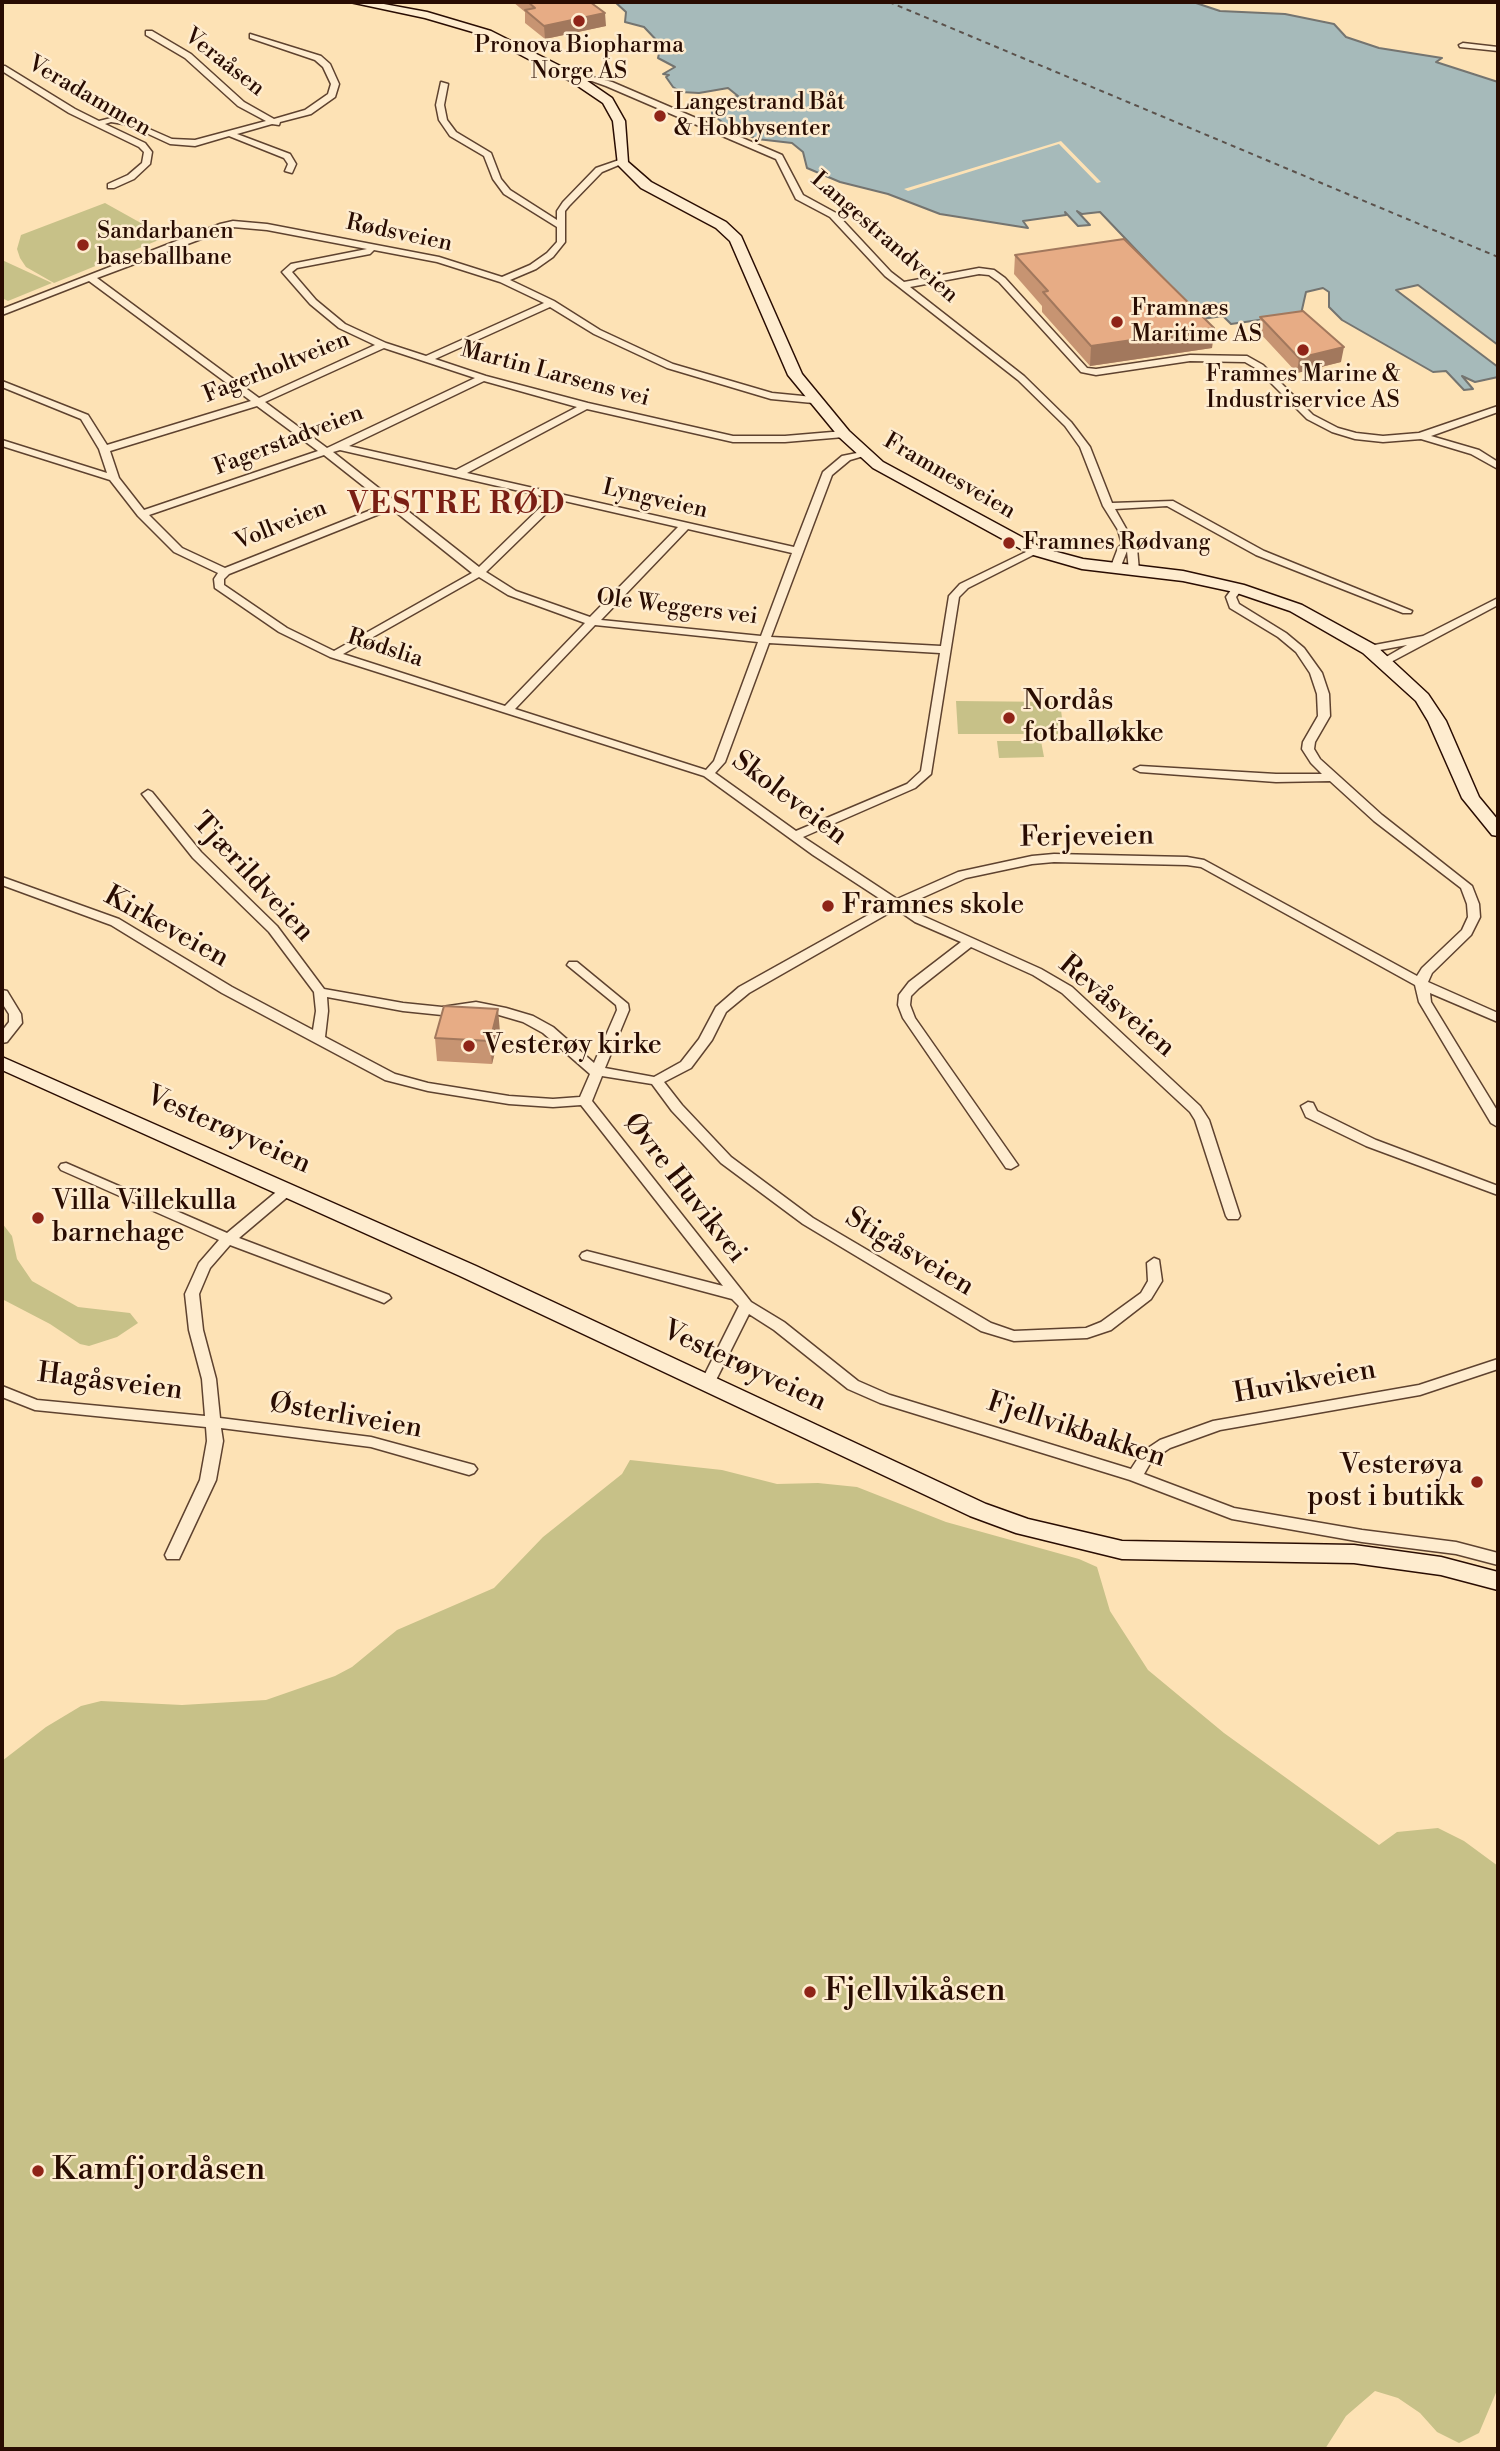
<!DOCTYPE html>
<meta charset="utf-8">
<style>
body{margin:0}
#map{position:relative;width:1500px;height:2451px;overflow:hidden;background:#fde2b5;font-family:"Libre Bodoni",serif}
canvas{display:block}
.frame{position:absolute;inset:0;border:4px solid #290c02;pointer-events:none}
</style>
<div id="map">
<canvas width="1500" height="2451"></canvas>
<div class="frame"></div>
</div>
<script>
const context = document.querySelector('canvas').getContext('2d');
context.lineJoin = 'round';
function fill(path, color) { context.fillStyle = color; context.fill(path, 'evenodd'); }
const toPath = rows => new Path2D(rows.map(r => 'M' + r).join(''));
function stroke(path, color, width, dash) { context.strokeStyle = color; context.lineWidth = width; context.lineCap = dash ? 'butt' : 'round'; context.setLineDash(dash || []); context.stroke(path); }
function drawText(font, color, halo, rows, align = 'center') {
  context.font = font + ' "Libre Bodoni",serif'; context.lineWidth = 5; context.setLineDash([]); context.textBaseline = 'middle'; context.strokeStyle = halo; context.fillStyle = color; for (const [text, x, y, turn = 0] of rows) {
    context.save(); context.translate(x, y); context.rotate((+turn || 0) * Math.PI / 180); context.textAlign = isNaN(turn) ? turn : align; if (halo) context.strokeText(text, 0, 0); context.fillText(text, 0, 0); context.restore();
  }
}
fill(toPath([
 [105,203,166,237,54,283,26,267,20,258,17,249,21,235],
 [2,260,52,283,8,301,2,298],
 [956,701,1060,702,1064,734,958,734],
 [997,741,1041,741,1044,757,999,758],
 [2,1223,12,1236,17,1259,32,1281,78,1307,130,1313,138,1323,117,1337,89,1346,80,1344,50,1324,2,1299],
 [630,1460,722,1470,777,1484,818,1483,857,1487,946,1522,1079,1559,1097,1567,1110,1611,1148,1670,1224,1733,1379,1845,1397,1832,1438,1828,1464,1841,1498,1866,1498,2388,1479,2433,1459,2443,1437,2432,1420,2413,1398,2398,1375,2391,1346,2416,1325,2449,2,2449,2,1761,46,1727,81,1706,101,1701,182,1705,266,1700,335,1676,352,1667,397,1630,494,1588,543,1537,622,1474]
]), '#c7c188');
const water = toPath([
 [615,2,1193,2,1220,11,1285,14,1334,24,1346,37,1379,48,1442,58,1436,62,1498,82,1498,345,1418,285,1396,290,1498,367,1498,377,1475,382,1462,376,1473,389,1464,390,1446,371,1433,372,1342,320,1329,307,1329,292,1323,288,1306,292,1301,314,1231,324,1223,316,1202,319,1100,212,1082,214,1077,211,1090,225,1078,226,1065,212,1066,215,1023,221,1028,228,940,214,888,194,840,182,807,168,803,152,792,143,757,139,727,126,712,114,711,102,738,96,728,88,699,93,681,92,673,87,666,77,669,75,663,74,675,67,658,58,661,45,644,27,625,22,626,12,615,2]
]);
fill(water, '#a6baba');
stroke(water, '#747470', 2);
fill(toPath([
 [1061,141,1101,182,1097,183,1059,144,908,191,904,189]
]), '#fde2b5');
stroke(toPath([
 [889,2,1498,257]
]), '#5b524c', 2, [5, 4.5]);
const minor = toPath([
 [146,31,152,31,191,54,244,102,274,119,305,110,328,94,331,84,323,67,315,60,250,38,250,34,321,56,330,64,339,84,335,97,311,114,280,122,279,125,272,124,237,134,290,154,296,164,292,173,285,171,288,164,284,158,229,136,195,146,170,144,129,125,111,122,105,124,145,143,152,152,150,164,134,179,114,188,108,188,108,184,128,175,142,163,144,152,139,147,69,113,2,71,2,66,5,66,75,109,99,121,111,118,131,121,172,139,195,140,266,121,238,106,185,58,146,35,146,31],
 [1463,43,1498,47,1498,51,1460,47,1459,45,1463,43],
 [576,77,593,77,612,82,782,155,803,195,836,213,891,272,904,282,979,268,994,270,1005,278,1087,368,1096,369,1190,355,1247,356,1263,365,1313,415,1338,428,1356,433,1383,436,1419,433,1498,406,1498,412,1431,436,1479,450,1498,462,1498,469,1471,454,1421,439,1383,442,1355,439,1332,432,1307,419,1257,369,1245,362,1190,361,1096,375,1081,372,999,282,989,275,979,274,910,287,1024,376,1071,422,1090,447,1112,503,1173,501,1264,551,1412,611,1411,613,1403,613,1256,555,1167,506,1115,509,1137,548,1139,571,1134,574,1129,571,1127,551,1119,571,1111,571,1110,569,1118,548,1122,544,1118,530,1103,506,1080,447,1065,426,1018,380,885,276,830,217,796,199,776,159,606,86,592,81,573,81,573,77,576,77],
 [441,82,448,84,444,105,447,120,456,132,491,153,501,179,510,190,557,220,557,211,563,202,596,168,622,159,626,162,602,172,569,206,565,211,565,242,553,257,536,269,510,280,554,301,600,330,673,364,772,393,813,397,818,400,813,403,771,399,667,368,594,334,550,307,435,359,486,376,588,403,733,436,785,436,844,431,849,434,844,437,785,442,733,442,587,409,467,473,794,547,823,472,842,456,867,451,867,455,850,460,832,475,771,637,941,646,949,596,960,584,1032,549,1036,548,1041,551,968,588,959,597,931,774,915,788,803,837,897,899,958,872,1032,856,1054,854,1187,857,1204,860,1417,976,1422,968,1462,930,1468,917,1467,904,1461,888,1374,821,1330,781,1276,782,1140,772,1134,769,1140,766,1276,774,1322,774,1311,763,1302,749,1303,742,1318,716,1317,694,1310,673,1296,652,1278,637,1230,608,1226,597,1234,586,1242,586,1243,588,1236,597,1239,604,1286,633,1304,648,1322,673,1329,694,1330,716,1315,742,1314,749,1320,759,1382,815,1472,886,1479,904,1480,917,1471,935,1432,973,1428,982,1498,1013,1498,1022,1430,993,1431,1002,1498,1112,1498,1127,1491,1123,1419,1002,1415,985,1201,867,1187,865,1054,862,1032,864,966,878,906,905,923,916,1041,969,1072,987,1200,1106,1209,1120,1240,1216,1238,1219,1228,1219,1226,1216,1195,1120,1190,1112,1062,993,1033,975,971,947,919,988,911,996,910,1005,915,1018,1018,1165,1011,1169,1006,1168,903,1018,898,1005,899,995,909,982,961,942,915,922,896,909,749,993,726,1012,712,1040,691,1068,664,1082,682,1105,731,1157,813,1218,991,1323,1014,1331,1086,1328,1101,1322,1141,1293,1148,1281,1147,1263,1154,1258,1159,1260,1162,1281,1151,1299,1111,1330,1087,1338,1014,1341,981,1331,803,1224,721,1163,672,1111,652,1084,602,1076,592,1101,751,1302,784,1322,858,1381,890,1395,1131,1469,1142,1452,1160,1440,1213,1421,1419,1385,1498,1359,1498,1369,1420,1395,1220,1430,1170,1448,1152,1460,1144,1474,1234,1508,1362,1530,1456,1542,1498,1553,1498,1565,1456,1554,1362,1542,1232,1519,1130,1480,880,1403,848,1389,774,1330,749,1314,713,1386,703,1386,701,1382,739,1306,732,1299,582,1259,580,1256,582,1253,587,1251,723,1286,581,1105,553,1107,509,1104,428,1091,385,1080,222,993,111,925,2,885,2,877,119,919,232,987,313,1030,316,1011,314,992,269,932,193,858,142,794,148,790,152,792,201,852,277,926,324,989,403,1003,442,1007,476,1002,506,1008,533,1016,553,1027,594,1063,617,1010,616,1005,567,965,569,962,577,962,628,1004,629,1010,605,1068,654,1077,681,1062,699,1039,716,1007,739,987,888,904,813,855,704,776,330,657,279,632,215,588,214,579,218,573,174,552,138,516,110,480,2,446,2,440,107,473,99,449,81,419,2,387,2,381,88,415,107,445,251,401,89,281,2,315,2,309,220,224,233,221,267,224,439,257,502,277,530,265,547,253,557,242,557,227,504,194,493,179,484,156,450,136,439,120,436,105,441,82],
 [233,227,267,230,367,249,291,264,282,272,310,304,339,328,375,345,259,398,97,278,233,227],
 [374,250,437,262,500,282,544,303,426,356,386,343,345,324,316,300,292,272,297,268,370,254,374,250],
 [384,348,475,378,327,448,265,402,384,348],
 [484,381,577,407,456,470,349,446,484,381],
 [257,406,318,451,144,510,119,478,110,451,257,406],
 [340,450,550,498,479,567,333,452,340,450],
 [324,455,386,504,225,568,182,548,149,515,324,455],
 [560,500,678,527,590,617,516,591,486,572,560,500],
 [392,509,472,573,334,651,287,628,224,585,224,579,229,574,392,509],
 [688,529,792,553,761,636,601,620,688,529],
 [479,577,508,595,585,623,505,706,343,654,479,577],
 [595,625,758,642,714,761,706,770,515,709,595,625],
 [769,643,940,653,921,771,907,784,796,831,715,773,725,762,769,643],
 [327,997,403,1011,442,1015,476,1010,499,1015,523,1022,543,1033,590,1074,580,1097,553,1099,509,1096,428,1083,395,1074,325,1037,328,1011,327,997],
 [1498,598,1498,605,1389,663,1381,663,1379,661,1407,645,1369,652,1363,649,1369,646,1423,636,1498,598],
 [2,990,7,991,21,1014,22,1023,7,1042,2,1043,2,1031,9,1022,9,1014,2,1003,2,990],
 [1308,1102,1313,1103,1317,1111,1376,1140,1498,1186,1498,1195,1366,1146,1306,1117,1301,1106,1308,1102],
 [66,1163,227,1233,281,1188,291,1188,293,1191,291,1194,239,1238,389,1295,391,1298,384,1303,379,1301,230,1245,210,1268,199,1294,203,1330,216,1379,220,1418,371,1437,474,1465,477,1469,474,1473,469,1475,371,1447,221,1428,223,1441,216,1480,179,1559,167,1559,165,1555,200,1480,207,1441,206,1427,35,1410,2,1397,2,1386,37,1400,205,1416,202,1379,189,1330,185,1294,199,1263,219,1240,61,1170,59,1167,61,1164,66,1163]
]);
const secondary = toPath([
 [350,2,373,2,427,12,491,31,580,76,612,98,625,121,628,162,651,182,726,222,741,236,802,374,849,431,883,462,1042,548,1083,559,1183,571,1244,585,1302,605,1375,645,1428,694,1446,721,1479,797,1498,820,1498,836,1492,835,1462,798,1428,721,1416,701,1363,653,1290,611,1234,592,1183,581,1082,569,1030,554,873,468,839,437,788,375,730,241,716,228,641,188,618,165,613,121,603,103,572,82,483,35,425,18,350,2],
 [2,1057,476,1266,986,1504,1028,1519,1122,1541,1354,1545,1441,1557,1498,1572,1498,1590,1441,1575,1354,1563,1122,1559,1016,1533,970,1516,460,1276,2,1070,2,1057]
]);
stroke(minor, '#5e422f', 3);
stroke(secondary, '#290c02', 3);
fill(minor, '#feeccf');
fill(secondary, '#feeccf');
fill(toPath([
 [513,2,590,2,606,26,545,39,525,23,525,12],
 [1015,255,1214,328,1212,348,1090,366,1042,312,1042,306,1014,274],
 [1260,317,1341,362,1297,373,1259,332],
 [500,1032,492,1064,437,1061,435,1038]
]), '#c79472');
fill(toPath([
 [605,13,606,26,545,39,544,26],
 [1214,328,1212,348,1090,366,1091,346],
 [1344,347,1341,362,1297,373,1299,358],
 [498,1009,500,1032,492,1064,490,1041]
]), '#a2785d');
const building = toPath([
 [528,2,590,2,605,13,544,26,525,10,535,8,528,2],
 [1124,239,1214,328,1091,346,1043,292,1048,291,1015,255,1124,239],
 [1303,311,1344,347,1299,358,1260,317,1303,311],
 [444,1006,498,1009,490,1041,435,1038,444,1006]
]);
fill(building, '#e7ac85');
stroke(building, '#a2785d', 2);
for (const [x, y, r, color] of [
 [579,21,7,"#8f2418"],
 [660,116,7,"#8f2418"],
 [83,245,7,"#8f2418"],
 [1117,322,7,"#8f2418"],
 [1303,350,7,"#8f2418"],
 [1009,543,7,"#8f2418"],
 [1009,718,7,"#8f2418"],
 [828,906,7,"#8f2418"],
 [469,1046,7,"#8f2418"],
 [38,1218,7,"#8f2418"],
 [1477,1482,7,"#8f2418"],
 [810,1992,7,"#8f2418"],
 [38,2171,7,"#8f2418"]
]) { const dot = new Path2D(); dot.arc(x, y, r, 0, 2 * Math.PI); context.fillStyle = color; context.fill(dot); stroke(dot, '#feeccf', 2.5); }
drawText('23px', '#290c02', '#feeccf', [
 ["Pronova Biopharma",579,46,"center"],
 ["Norge AS",579,72,"center"],
 ["Langestrand Båt",674,103],
 ["& Hobbysenter",674,129],
 ["Sandarbanen",97,232],
 ["baseballbane",97,258],
 ["Framnæs",1131,309],
 ["Maritime AS",1131,335],
 ["Framnes Marine &",1303,375,"center"],
 ["Industriservice AS",1303,401,"center"],
 ["Framnes Rødvang",1023,543]
], 'left');
drawText('23px', '#290c02', '#feeccf', [
 ["Veraåsen",224,63,38],
 ["Veradammen",89,97,30],
 ["Rødsveien",399,234,12],
 ["Langestrandveien",884,238,41],
 ["Fagerholtveien",277,368,-22],
 ["Martin Larsens vei",555,375,15],
 ["Fagerstadveien",289,441,-21],
 ["Framnesveien",949,477,30],
 ["Lyngveien",655,500,13],
 ["Vollveien",281,526,-22],
 ["Ole Weggers vei",677,608,7],
 ["Rødslia",385,649,18]
]);
drawText('28px', '#290c02', '#feeccf', [
 ["Nordås",1023,702],
 ["fotballøkke",1023,734],
 ["Framnes skole",842,906],
 ["Vesterøy kirke",483,1046],
 ["Villa Villekulla",52,1202],
 ["barnehage",52,1234],
 ["Vesterøya",1463,1466,"right"],
 ["post i butikk",1463,1498,"right"]
], 'left');
drawText('28px', '#290c02', '#feeccf', [
 ["Skoleveien",789,799,37],
 ["Ferjeveien",1087,838,-1],
 ["Tjærildveien",252,878,47],
 ["Kirkeveien",166,928,29],
 ["Revåsveien",1116,1007,40],
 ["Vesterøyveien",228,1131,24],
 ["Øvre Huvikvei",684,1189,52],
 ["Stigåsveien",909,1253,31],
 ["Vesterøyveien",744,1367,25],
 ["Hagåsveien",110,1383,7],
 ["Huvikveien",1305,1383,-10],
 ["Østerliveien",346,1417,10],
 ["Fjellvikbakken",1076,1431,18]
]);
context.letterSpacing = '2px';
drawText('bold 30px', '#7a1f14', '#feeccf', [
 ["VESTRE RØD",457,506]
]);
context.letterSpacing = '0px';
drawText('33px', '#290c02', '#feeccf', [
 ["Fjellvikåsen",824,1992],
 ["Kamfjordåsen",52,2171]
], 'left');
</script>
